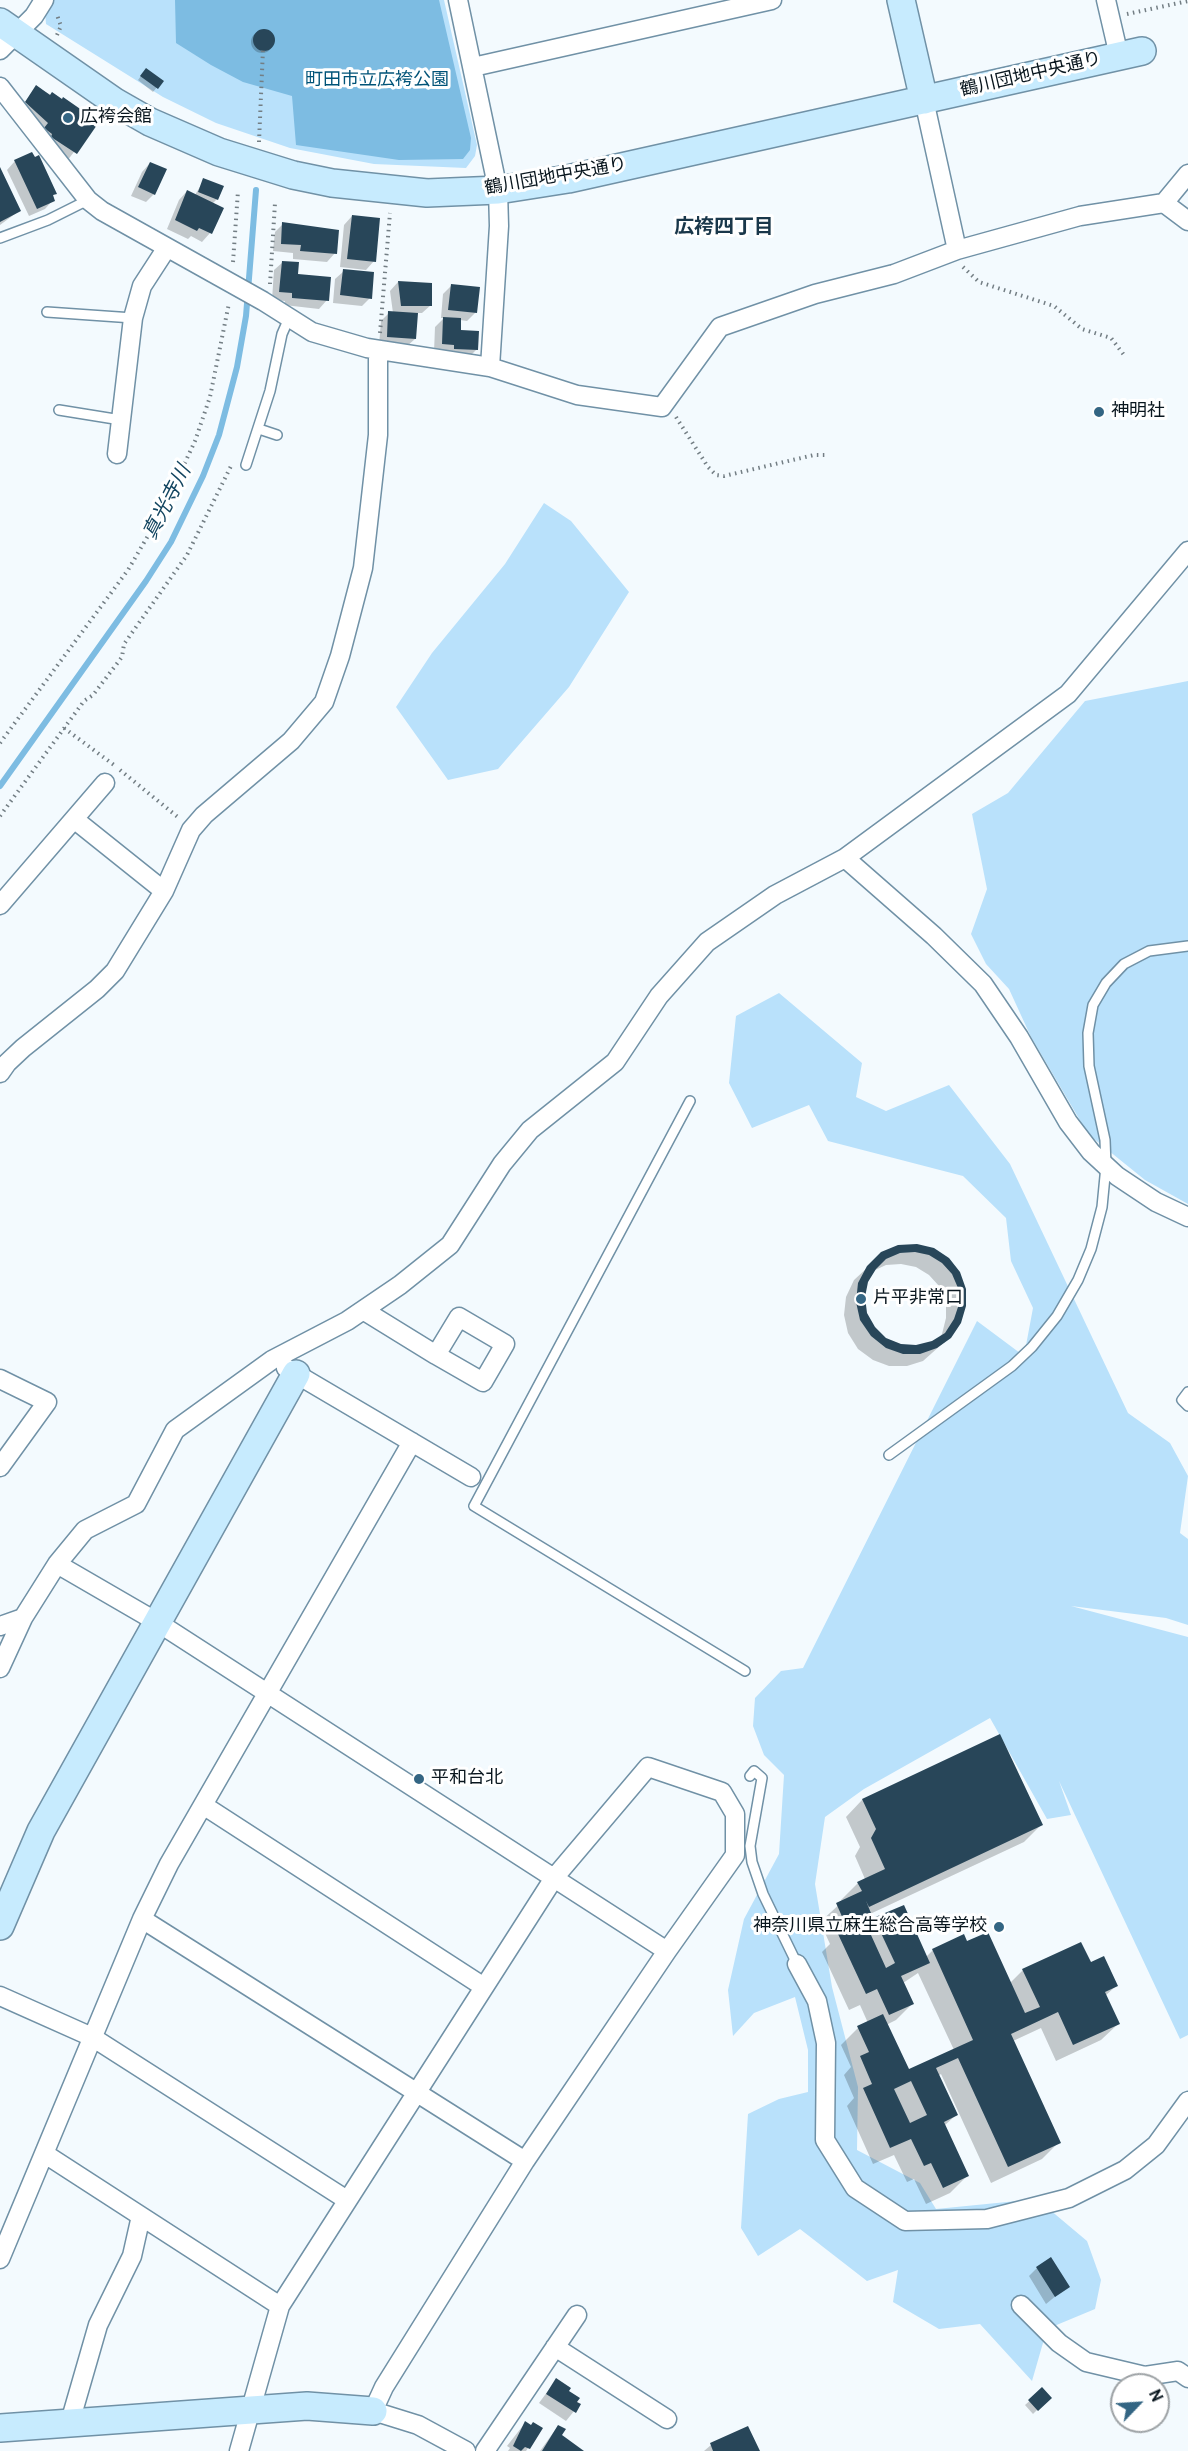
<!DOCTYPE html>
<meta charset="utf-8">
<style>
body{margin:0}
#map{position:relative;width:1188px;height:2451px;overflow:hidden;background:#f3fafe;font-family:Overpass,sans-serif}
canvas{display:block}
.north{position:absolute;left:1110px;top:2373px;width:60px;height:60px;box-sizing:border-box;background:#fff;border:2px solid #9da2a5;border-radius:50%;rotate:65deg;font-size:16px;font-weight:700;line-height:24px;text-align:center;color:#09161e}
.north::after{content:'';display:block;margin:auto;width:21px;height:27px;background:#336583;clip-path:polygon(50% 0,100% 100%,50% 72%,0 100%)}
</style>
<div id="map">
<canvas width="1188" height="2451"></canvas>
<div class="north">N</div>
</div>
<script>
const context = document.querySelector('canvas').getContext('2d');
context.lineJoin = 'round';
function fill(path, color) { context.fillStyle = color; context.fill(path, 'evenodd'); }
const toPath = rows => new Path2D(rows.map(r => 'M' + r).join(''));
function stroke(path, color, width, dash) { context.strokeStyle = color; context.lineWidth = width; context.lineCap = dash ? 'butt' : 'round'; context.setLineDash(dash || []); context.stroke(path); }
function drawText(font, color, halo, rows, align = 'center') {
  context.font = font + ' Overpass,"Noto Sans JP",sans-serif'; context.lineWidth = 6; context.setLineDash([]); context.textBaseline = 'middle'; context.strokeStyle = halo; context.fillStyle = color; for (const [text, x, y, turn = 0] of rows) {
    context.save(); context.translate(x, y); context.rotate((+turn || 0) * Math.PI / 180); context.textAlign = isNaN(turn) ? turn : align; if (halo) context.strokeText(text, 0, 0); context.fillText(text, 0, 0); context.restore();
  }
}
fill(toPath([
 [54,0,444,0,477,145,475,156,466,168,374,164,290,148,216,123,163,97,46,24,45,12],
 [544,503,571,521,629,592,569,687,498,769,448,780,396,707,432,653,505,564],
 [1188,681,1188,1204,1145,1180,1088,1134,1031,1037,1009,989,986,964,971,934,987,889,972,814,1008,793,1085,701],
 [779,993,862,1063,856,1097,886,1111,949,1085,1010,1164,1128,1413,1170,1443,1188,1476,1180,1533,1188,1539,1188,1625,1166,1618,1071,1606,1188,1637,1188,2035,1180,2039,1059,1781,1071,1815,1047,1819,990,1718,864,1789,825,1817,815,1884,832,1987,858,2087,857,2150,920,2183,936,2209,1037,2199,1087,2241,1101,2280,1095,2309,1047,2329,1032,2381,980,2324,939,2329,893,2302,898,2270,867,2281,800,2229,758,2256,741,2228,748,2114,779,2099,808,2092,808,2050,795,1997,754,2013,733,2036,728,1990,744,1919,779,1854,784,1775,764,1755,753,1726,755,1698,781,1671,803,1668,977,1321,1024,1356,1033,1308,1011,1261,1006,1218,963,1176,828,1141,809,1105,752,1128,729,1083,736,1016]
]), '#b9e1fb');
fill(toPath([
 [175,0,439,0,471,138,470,150,463,159,399,160,296,145,292,96,243,82,211,65,176,43]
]), '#7dbce2');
fill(toPath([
 '251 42a11 11 0 1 1 22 0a11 11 0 1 1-22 0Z',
 [143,73,162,81,153,92,138,80],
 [37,87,97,122,67,161,18,111],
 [15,161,55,193,52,197,53,200,45,209,29,216,7,170],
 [150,163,154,194,146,202,131,196,142,172],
 [0,171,19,211,0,225],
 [204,180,217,199,212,204,210,233,202,242,191,236,188,239,167,229,179,200,187,191,195,195],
 [352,216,374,261,366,270,340,267,344,225],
 [283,224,335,253,327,262,293,259,293,253,273,251,275,232],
 [283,262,327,300,319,309,284,305,285,301,272,300,274,270],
 [344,271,370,298,362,306,333,303,335,279],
 [398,282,431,305,422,313,416,313,415,339,406,347,379,345,381,321,389,313,393,313,390,291],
 [451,286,476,312,467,321,460,320,459,332,477,349,468,358,434,352,435,327,444,318,441,318,443,294],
 [934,1250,964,1289,950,1337,923,1361,907,1366,889,1366,873,1360,858,1349,848,1333,844,1315,846,1297,854,1280,882,1254],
 [901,1264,916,1267,929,1275,939,1286,946,1302,946,1318,942,1334,938,1339,917,1347,900,1346,885,1339,873,1328,866,1313,864,1297,867,1282,873,1271,886,1265],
 [1000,1736,1041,1825,1024,1842,870,1914,873,1920,926,1957,933,1950,966,1943,1010,1983,1023,1970,1090,1964,1116,1986,1105,1996,1118,2024,1101,2040,1056,2061,1041,2028,1013,2041,1059,2142,1042,2159,991,2183,941,2074,938,2076,956,2115,944,2126,967,2176,950,2193,926,2204,914,2179,907,2182,894,2155,873,2164,847,2106,854,2098,844,2075,851,2067,841,2045,858,2028,868,2023,860,2005,849,2010,822,1952,830,1944,820,1922,842,1902,841,1900,858,1883,865,1879,855,1856,860,1847,846,1817,862,1800],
 [918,1973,954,2050,908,2071,886,2025,896,2020,912,2004,903,1983],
 [1037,2268,1068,2286,1046,2304,1029,2276],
 [556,2380,579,2405,566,2421,539,2403],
 [1042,2390,1049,2398,1033,2414,1025,2405],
 [525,2423,541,2429,526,2451,508,2451,510,2448,507,2446],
 [558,2426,560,2436,582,2451,540,2451],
 [711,2445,758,2451,704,2451]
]), '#0003');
stroke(toPath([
 [0,786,146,581,171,542,203,476,219,435,237,367,246,316,256,190]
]), '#7dbce2', 6);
fill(toPath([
 '253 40a11 11 0 1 1 22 0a11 11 0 1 1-22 0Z',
 [146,68,164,81,158,89,140,76],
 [36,85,50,95,52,92,62,99,63,97,99,122,77,154,51,137,52,134,44,128,48,123,25,102],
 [32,152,35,157,39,155,57,194,53,195,55,201,37,209,14,160],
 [150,162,167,169,155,195,138,187],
 [0,167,21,211,0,222],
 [203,178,224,186,218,200,198,192],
 [187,190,224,208,212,234,199,228,197,231,175,220],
 [352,215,380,218,376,262,347,259],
 [282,222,339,230,337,254,300,251,301,245,281,244],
 [282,261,299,262,298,274,331,277,329,301,292,298,292,293,279,292],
 [343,269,374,272,372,299,340,295],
 [398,281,432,283,432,306,401,306],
 [451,284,480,287,477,313,448,310],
 [388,311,418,313,416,339,387,337],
 [443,317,461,318,461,330,479,331,478,350,454,349,454,345,442,344],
 [917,1244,934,1248,949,1258,960,1272,966,1289,966,1306,961,1323,951,1338,937,1348,920,1354,903,1354,886,1348,871,1336,860,1320,856,1302,858,1283,867,1266,881,1252,898,1245],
 [915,1252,929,1255,942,1263,952,1274,958,1288,959,1304,954,1319,945,1333,932,1341,916,1345,901,1344,886,1338,875,1327,867,1313,865,1297,868,1282,876,1269,886,1259,900,1253],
 [1000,1734,1043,1825,869,1907,866,1901,873,1918,904,1905,930,1963,901,1976,914,2004,889,2015,877,1989,866,1994,838,1934,848,1930,836,1903,862,1891,857,1882,885,1869,871,1838,876,1829,862,1799],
 [880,1931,895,1963,886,1968,871,1935],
 [988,1932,1025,2013,1040,2007,1022,1969,1081,1942,1091,1962,1104,1956,1118,1986,1105,1992,1120,2024,1073,2045,1058,2012,1011,2034,1061,2143,1008,2167,958,2058,936,2068,958,2115,944,2122,969,2176,943,2188,931,2163,924,2166,911,2139,890,2148,863,2088,872,2084,860,2056,869,2052,857,2026,883,2014,909,2069,973,2040,932,1949,964,1934,967,1941],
 [911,2081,927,2115,910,2123,894,2089],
 [1051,2257,1070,2287,1055,2297,1036,2267],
 [556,2378,571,2388,569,2391,580,2398,577,2402,581,2404,576,2413,546,2394],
 [1042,2387,1052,2398,1038,2411,1028,2400],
 [525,2421,531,2425,533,2422,543,2428,530,2449,525,2447,521,2451,513,2446],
 [558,2425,566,2429,562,2435,584,2451,542,2451],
 [748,2426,760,2451,713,2451,710,2443]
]), '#284659');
const lane = toPath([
 [0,238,48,220,88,200],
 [47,312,133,318],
 [59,410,121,420],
 [259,429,277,435],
 [246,465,270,391,282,334,289,318],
 [690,1101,474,1506,745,1671],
 [1188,1392,1182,1400,1188,1406],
 [889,1455,1012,1366,1032,1347,1057,1316,1078,1280,1091,1249,1102,1207,1106,1166,1105,1140,1089,1066,1088,1033,1093,1005,1106,983,1124,964,1149,951,1188,946],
 [750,1776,754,1771,762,1778,750,1846,752,1862,763,1894,797,1964]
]);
const street = toPath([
 [458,0,498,190,499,226,490,367],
 [1106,0,1119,56],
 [0,50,34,16,44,0],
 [473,67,772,0],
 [0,87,88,200,102,211,263,301,312,332,367,348,490,367,577,395,662,407,720,327,815,294,894,274,957,250,1080,216,1164,203,1188,221],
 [924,100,957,250],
 [1164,203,1188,174],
 [117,454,133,318,142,286,166,249],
 [74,819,164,891],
 [845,858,934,936,983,984,1019,1037,1068,1122,1091,1152,1117,1176,1156,1202,1188,1217],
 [0,905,105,783],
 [0,1073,7,1063,23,1048,97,989,115,971,164,891,191,830,204,815,291,741,324,702,340,656,363,568,378,435,378,350],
 [363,1310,436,1355,483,1382,505,1344,459,1317,436,1355],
 [286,1368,471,1477],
 [0,1379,47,1402,0,1467],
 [57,1564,157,1622,667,1951],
 [0,1626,23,1618],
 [0,1668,23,1618,57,1564,85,1530,136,1504,175,1430,272,1360,347,1321,400,1285,450,1245,502,1164,530,1130,615,1062,659,996,707,942,775,895,845,858,1068,694,1188,551],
 [203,1805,484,1987],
 [142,1919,525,2161],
 [797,1964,817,2001,826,2043,825,2140,855,2188,905,2221,987,2219,1069,2198,1125,2170,1156,2145,1188,2101],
 [0,1996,92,2037,347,2200],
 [45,2154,280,2306],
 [0,2259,142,1919,169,1864,412,1442],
 [1021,2305,1059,2343,1086,2362,1145,2376,1178,2371,1188,2378],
 [555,2347,667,2419],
 [70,2422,98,2325,132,2256,141,2216],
 [239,2451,280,2306,554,1878,648,1767,722,1792,735,1814,735,1855,667,1951,525,2161,384,2387,373,2411,418,2425,466,2451],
 [485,2451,577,2315]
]);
const secondary = toPath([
 [901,0,924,100],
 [0,22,115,102,150,122,219,152,293,175,332,183,427,193,498,190,568,179,1142,51],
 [0,1926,41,1831,296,1374],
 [0,2428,307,2406,373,2411]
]);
stroke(lane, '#7091a6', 12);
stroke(street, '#7091a6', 21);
stroke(secondary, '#7091a6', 30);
stroke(toPath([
 [1127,14,1188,1],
 [57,35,61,26,57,15],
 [259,142,263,49],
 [233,262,238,191],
 [963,267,979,282,1054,306,1082,329,1111,338,1124,355],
 [270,284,275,203],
 [380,333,390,213],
 [676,417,708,467,716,475,724,476,814,455,826,455],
 [64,728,114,765],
 [0,743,128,570,163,510,195,441,210,397,229,303],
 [120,770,179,818],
 [0,816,84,701,93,695,122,657,124,644,187,555,231,466]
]), '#737e84', 4, [1.5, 4.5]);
stroke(lane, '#fff', 9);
stroke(street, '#fff', 18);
stroke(secondary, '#c7ebfe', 27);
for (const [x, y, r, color] of [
 [68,118,6,"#336583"],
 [1099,412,6,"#336583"],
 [861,1299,6,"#336583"],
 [419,1779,6,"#336583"],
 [999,1927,6,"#336583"]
]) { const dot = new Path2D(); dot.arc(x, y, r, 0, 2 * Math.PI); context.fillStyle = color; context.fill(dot); stroke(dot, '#fff', 2); }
drawText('18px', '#09161e', '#fff', [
 ["鶴川団地中央通り",1031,76,-13],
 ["鶴川団地中央通り",556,178,-10]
]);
drawText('18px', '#005378', '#fff', [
 ["町田市立広袴公園",377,81]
]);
drawText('18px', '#09161e', '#fff', [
 ["広袴会館",80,118],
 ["神明社",1111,412],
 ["片平非常口",873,1299],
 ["平和台北",431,1779],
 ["神奈川県立麻生総合高等学校",987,1927,"right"]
], 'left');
drawText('bold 20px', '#19374a', '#fff', [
 ["広袴四丁目",724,229]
]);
drawText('italic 20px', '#134560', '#fff', [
 ["真光寺川",169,503,-63]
]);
</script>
